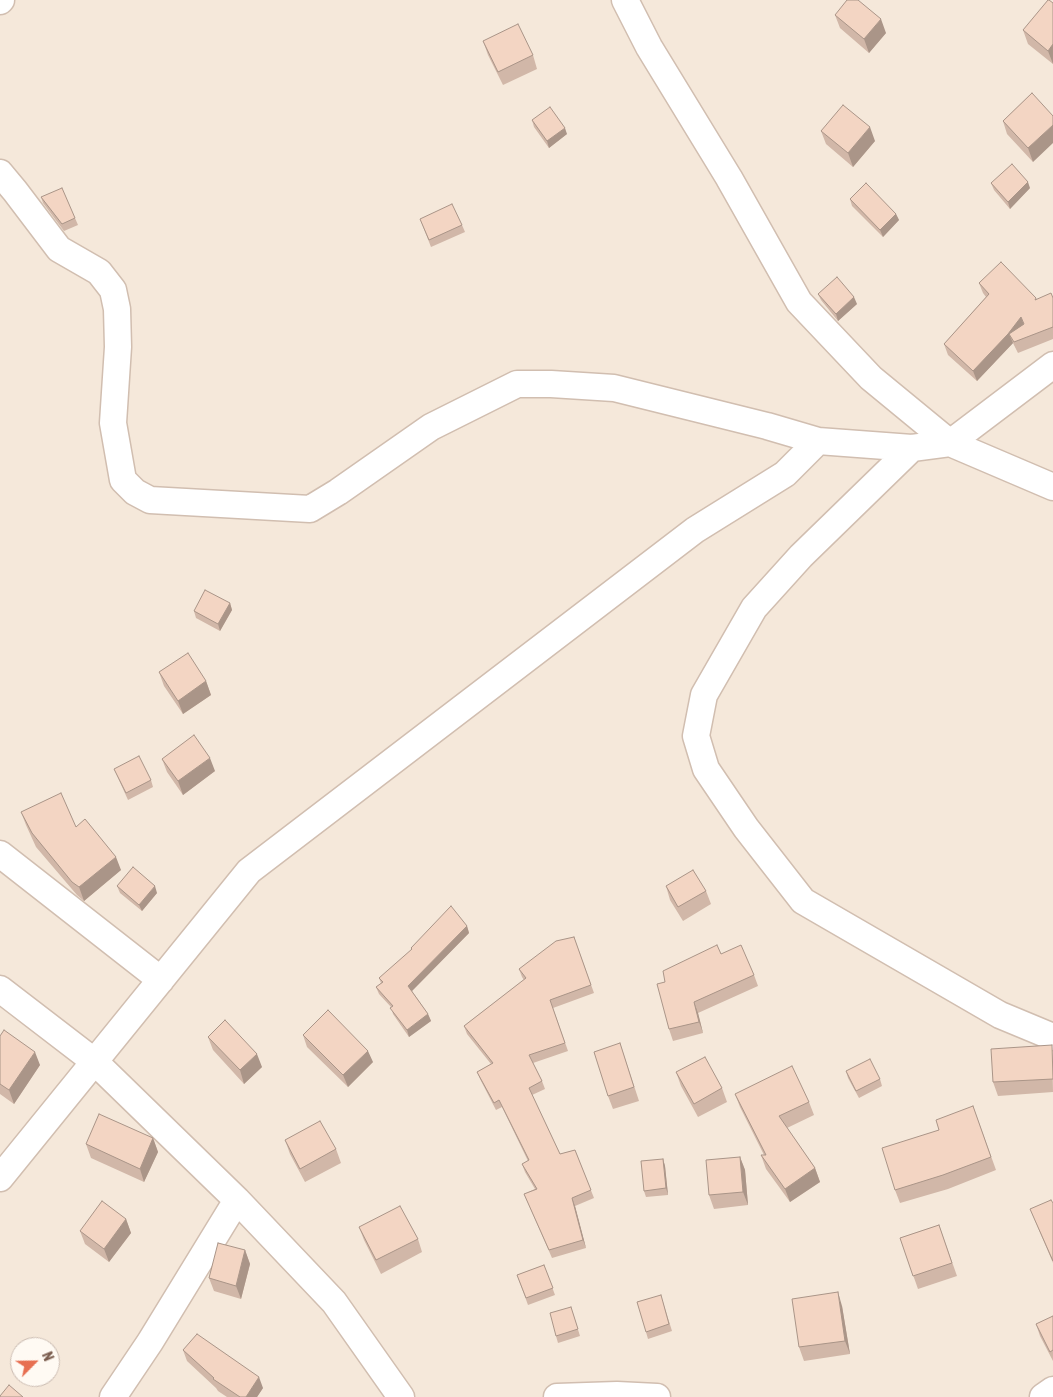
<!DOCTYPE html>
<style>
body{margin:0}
#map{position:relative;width:1053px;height:1397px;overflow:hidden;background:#fdf6ec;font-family:"Asap Condensed",sans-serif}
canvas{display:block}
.north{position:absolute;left:10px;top:1337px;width:50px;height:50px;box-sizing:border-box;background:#fffaf3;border:1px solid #cabbb1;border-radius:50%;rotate:67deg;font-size:14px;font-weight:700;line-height:20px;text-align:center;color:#7a5c4d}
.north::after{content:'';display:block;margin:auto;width:18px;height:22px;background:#e76f51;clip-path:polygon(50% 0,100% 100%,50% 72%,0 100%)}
</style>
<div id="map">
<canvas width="1053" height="1397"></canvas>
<div class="north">N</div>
</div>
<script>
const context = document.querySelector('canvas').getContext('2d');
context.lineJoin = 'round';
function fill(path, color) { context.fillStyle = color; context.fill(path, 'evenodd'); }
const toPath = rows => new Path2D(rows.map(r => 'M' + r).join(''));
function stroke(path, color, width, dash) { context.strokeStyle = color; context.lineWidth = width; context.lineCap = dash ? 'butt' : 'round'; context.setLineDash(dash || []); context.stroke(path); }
fill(toPath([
 [0,0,1053,0,1053,1397,0,1397],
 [20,1347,50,1347,50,1377,20,1377]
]), '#f5e8da');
const minor = toPath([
 [625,0,649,47,729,178,799,302,871,378,950,443,1053,487],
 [0,1,1,0],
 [0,173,15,191,59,249,99,272,113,290,117,309,118,347,113,423,123,480,135,492,150,500,310,509,338,492,431,427,517,384,551,384,614,388,767,426,818,441],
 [912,448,801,556,754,608,704,695,696,736,706,769,746,828,803,901,1000,1015,1053,1037],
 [0,854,161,980],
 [0,989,95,1062,237,1200,334,1302,401,1397],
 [0,1178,249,871,695,530,785,474,818,441,912,448,950,443,1053,365],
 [113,1397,150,1342,237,1200],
 [557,1397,617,1395,657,1397],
 [1043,1397,1053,1390]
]);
stroke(minor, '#d1beb0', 29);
stroke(minor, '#fff', 26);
fill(toPath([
 [1053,3,1053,64,1028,44,1023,30],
 [835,15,886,33,869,53,840,28],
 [483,41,533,55,537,69,503,85,488,55],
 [1032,93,1033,162,1007,134,1003,121],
 [532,120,567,134,549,148,534,127],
 [821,131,875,141,853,167,826,144],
 [991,183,1030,188,1010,209,994,190],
 [41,197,75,218,78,225,64,231,43,203],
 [850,199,896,214,899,220,883,237,852,206],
 [420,219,462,225,465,232,431,247],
 [979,283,1037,299,1053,298,1053,339,1018,353,1013,343,977,381,948,355,944,344,986,297,983,293],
 [818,294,857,304,838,321,821,300],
 [230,603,232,610,220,631,196,618,194,611],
 [159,672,206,681,211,695,183,714,164,686],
 [162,759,215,771,183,795,167,772],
 [114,769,151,780,153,787,128,800],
 [21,812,76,827,121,870,84,901,77,895,36,847,26,825],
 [117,886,157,893,142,911,120,893],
 [666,886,706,891,711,904,683,921,670,900],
 [467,926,469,933,412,991,428,1014,431,1021,409,1037,393,1014,391,1007,379,994,376,987,381,983,379,978],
 [574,937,594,993,553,1008,568,1051,533,1063,542,1081,545,1089,532,1095,560,1154,575,1150,594,1198,575,1206,586,1248,552,1258,524,1194,535,1189,525,1172,522,1164,528,1161,502,1107,496,1110,480,1079,477,1072,491,1064,467,1034,464,1026,524,980,522,977,519,969],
 [721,954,754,975,758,986,698,1013,703,1033,673,1041,669,1029,665,982],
 [303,1035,373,1062,348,1087,307,1047],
 [0,1036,40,1065,14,1104,0,1094],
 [208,1037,262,1067,244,1084,213,1050],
 [620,1043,639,1101,613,1109,608,1096],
 [1052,1045,1053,1092,998,1096,993,1082],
 [846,1071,880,1079,882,1086,859,1098,848,1078],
 [676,1072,722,1088,727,1102,698,1117,681,1086],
 [735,1094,809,1102,814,1115,787,1128,815,1168,820,1182,790,1202,766,1169,761,1155,764,1155,740,1107],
 [973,1106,996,1170,948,1189,900,1203,895,1190,939,1130],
 [153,1138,158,1152,144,1182,91,1158,86,1144],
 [285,1140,336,1149,341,1163,305,1182,290,1154],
 [740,1157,745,1170,748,1205,714,1209,709,1195],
 [663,1159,665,1166,668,1195,646,1197,644,1191],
 [1053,1203,1053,1263,1030,1209],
 [126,1219,131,1233,109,1262,85,1244,80,1231],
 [939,1225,957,1276,918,1289,900,1238],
 [359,1227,418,1239,422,1252,381,1274,364,1240],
 [245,1250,250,1264,241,1299,214,1291,209,1278],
 [544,1265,555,1295,528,1305,517,1275],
 [663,1302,672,1331,648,1339,646,1332],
 [842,1306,850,1354,804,1361,799,1347],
 [571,1307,580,1336,558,1343,556,1336],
 [1053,1316,1053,1361,1040,1336,1036,1324],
 [183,1350,263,1388,257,1397,227,1397,218,1391,216,1388,187,1361]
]), '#d1b7a8');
fill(toPath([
 [881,19,886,33,869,53,864,39],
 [1053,44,1053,64,1048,51],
 [1053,125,1053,143,1033,162,1028,148],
 [870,127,875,141,853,167,848,153],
 [565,128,567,134,549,148,547,141],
 [1028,182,1030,188,1010,209,1008,202],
 [896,214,899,220,883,237,880,230],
 [854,297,857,304,838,321,836,314],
 [1021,317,1025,328,1009,334,1013,343,977,381,973,371],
 [230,603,232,610,220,631,218,624],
 [206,681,211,695,183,714,178,701],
 [210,758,215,771,183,795,178,781],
 [116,857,121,870,84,901,79,887],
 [155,886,157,893,142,911,139,905],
 [467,926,469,933,410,993,408,986],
 [694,1002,698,1013,703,1033,699,1022],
 [428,1014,431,1021,409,1037,407,1030],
 [368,1051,373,1062,348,1087,343,1075],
 [35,1052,40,1065,14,1104,9,1090],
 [257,1054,262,1067,244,1084,240,1070],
 [153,1138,158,1152,144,1182,140,1169],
 [740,1157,745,1170,748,1205,743,1192],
 [663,1159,665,1166,668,1195,666,1188],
 [815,1168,820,1182,790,1202,785,1189],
 [572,1198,575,1206,586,1248,583,1240],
 [126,1219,131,1233,109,1262,104,1249],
 [245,1250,250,1264,241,1299,236,1286],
 [838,1292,842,1306,850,1354,845,1341],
 [259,1377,263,1388,257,1397,246,1397]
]), '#aa9588');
const building = toPath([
 [847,0,858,0,881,19,864,39,835,15,847,0],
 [1048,0,1049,0,1053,3,1053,44,1048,51,1023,30,1048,0],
 [518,24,533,55,498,72,483,41,518,24],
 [1032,93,1053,116,1053,125,1028,148,1003,121,1032,93],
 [843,105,870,127,848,153,821,131,843,105],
 [550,107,565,128,547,141,532,120,550,107],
 [1012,164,1028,182,1008,202,991,183,1012,164],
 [866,183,896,214,880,230,850,199,866,183],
 [62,188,75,218,62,224,41,197,62,188],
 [452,204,462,225,429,240,420,219,452,204],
 [1001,262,1036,298,1035,300,1051,293,1053,298,1053,327,1014,342,1009,334,1024,324,1021,317,1008,334,973,371,944,344,989,294,979,283,1001,262],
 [837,277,854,297,836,314,818,294,837,277],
 [205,590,230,603,218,624,194,611,205,590],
 [188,653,206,681,178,701,159,672,188,653],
 [194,735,210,758,178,781,162,759,194,735],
 [139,756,151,780,126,793,114,769,139,756],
 [61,793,76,827,85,819,116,857,79,887,72,882,32,833,21,812,61,793],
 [133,867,155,886,139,905,117,886,133,867],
 [693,870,706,891,678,907,666,886,693,870],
 [451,906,467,926,408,986,428,1014,407,1030,390,1008,393,1006,376,987,383,982,379,978,412,949,411,948,451,906],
 [574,937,591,985,550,1000,565,1043,529,1055,542,1081,529,1088,560,1154,575,1150,591,1190,572,1198,583,1240,549,1250,524,1194,537,1189,522,1164,529,1160,499,1100,494,1103,477,1072,493,1063,464,1026,526,978,519,969,556,941,574,937],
 [717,945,721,954,741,945,754,975,694,1002,699,1022,669,1029,657,984,665,982,663,971,717,945],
 [328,1010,368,1051,343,1075,303,1035,328,1010],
 [225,1020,257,1054,240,1070,208,1037,225,1020],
 [4,1030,35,1052,9,1090,0,1084,0,1036,4,1030],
 [620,1043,634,1087,608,1096,594,1052,620,1043],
 [1052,1045,1053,1079,993,1082,991,1049,1052,1045],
 [705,1057,722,1088,694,1104,676,1072,705,1057],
 [870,1059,880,1079,856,1091,846,1071,870,1059],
 [792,1066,809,1102,779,1116,815,1168,785,1189,761,1155,766,1155,735,1094,792,1066],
 [973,1106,991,1157,943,1175,895,1190,882,1148,939,1130,936,1120,973,1106],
 [99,1114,153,1138,140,1169,86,1144,99,1114],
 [320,1121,336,1149,300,1169,285,1140,320,1121],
 [740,1157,743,1192,709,1195,706,1160,740,1157],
 [663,1159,666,1188,644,1191,641,1161,663,1159],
 [1051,1200,1053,1203,1053,1261,1030,1209,1051,1200],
 [102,1201,126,1219,104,1249,80,1231,102,1201],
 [400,1206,418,1239,376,1260,359,1227,400,1206],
 [939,1225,952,1263,913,1276,900,1238,939,1225],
 [218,1243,245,1250,236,1286,209,1278,218,1243],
 [544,1265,553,1288,526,1298,517,1275,544,1265],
 [838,1292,845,1341,799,1347,792,1299,838,1292],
 [661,1295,669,1324,646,1332,637,1302,661,1295],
 [571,1307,578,1329,556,1336,550,1313,571,1307],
 [1053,1316,1053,1350,1050,1352,1036,1324,1053,1316],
 [197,1334,259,1377,246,1397,240,1397,213,1379,214,1378,183,1350,197,1334],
 [9,1385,23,1397,0,1397,0,1396,9,1385]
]);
fill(building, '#f3d5c3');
stroke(building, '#aa9588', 1);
</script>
